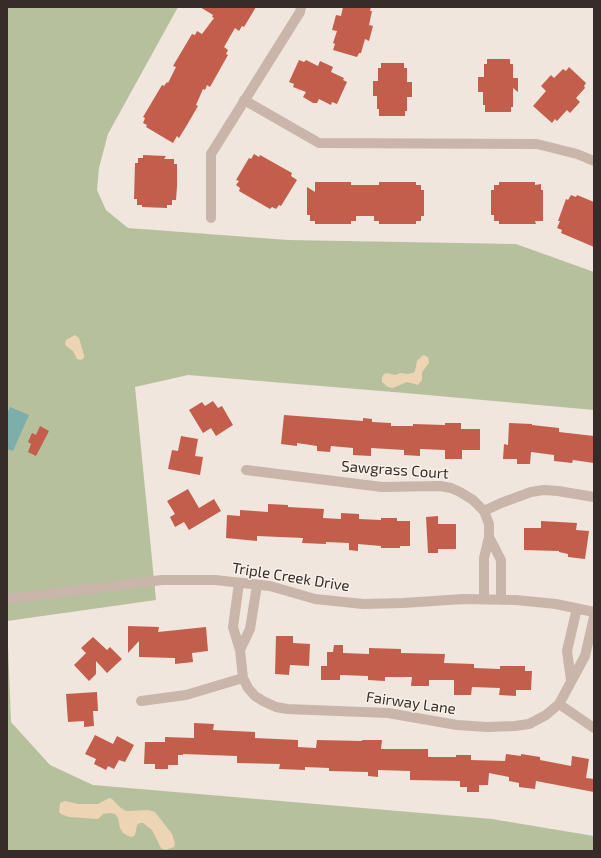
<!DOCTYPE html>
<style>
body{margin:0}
#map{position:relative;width:601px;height:858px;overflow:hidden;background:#f1e6dd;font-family:"Exo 2",sans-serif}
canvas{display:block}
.frame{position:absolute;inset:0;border:8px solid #372c29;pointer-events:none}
</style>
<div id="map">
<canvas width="601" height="858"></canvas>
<div class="frame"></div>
</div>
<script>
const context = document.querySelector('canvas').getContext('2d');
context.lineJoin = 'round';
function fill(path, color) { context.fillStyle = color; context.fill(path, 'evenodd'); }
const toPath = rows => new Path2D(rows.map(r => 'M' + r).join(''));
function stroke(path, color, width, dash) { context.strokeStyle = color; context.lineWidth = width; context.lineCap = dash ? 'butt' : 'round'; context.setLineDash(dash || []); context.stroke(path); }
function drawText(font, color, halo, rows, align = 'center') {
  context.font = font + ' "Exo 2",sans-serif'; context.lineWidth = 3; context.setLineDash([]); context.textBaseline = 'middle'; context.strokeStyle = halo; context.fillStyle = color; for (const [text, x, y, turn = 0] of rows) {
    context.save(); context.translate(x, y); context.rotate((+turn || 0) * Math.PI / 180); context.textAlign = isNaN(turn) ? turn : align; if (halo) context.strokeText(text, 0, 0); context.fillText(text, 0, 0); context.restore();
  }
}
fill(toPath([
 [7,7,178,7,108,134,99,168,97,190,106,210,128,228,288,240,516,244,594,272,594,410,405,393,188,375,135,387,156,600,7,621,11,722,50,765,93,785,492,819,594,836,594,851,7,851]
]), '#b7c09d');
fill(toPath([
 [75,335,79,338,84,355,84,358,81,360,77,359,73,351,66,346,65,344,66,340],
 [423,355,428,357,429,363,422,372,422,380,418,385,407,382,393,388,388,387,382,382,382,377,384,374,387,373,395,375,400,373,407,374,413,373,415,371,417,361],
 [109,798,112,799,121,808,126,811,148,810,155,812,172,834,175,843,174,847,165,850,161,848,152,830,143,823,140,823,137,825,135,835,132,837,128,836,123,833,120,828,118,818,115,814,110,813,103,814,98,819,69,817,61,814,59,812,60,803,65,801,78,804,98,804]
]), '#ecd4b5');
fill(toPath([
 [10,407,29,415,13,451,7,449,7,414]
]), '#7daeac');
fill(toPath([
 [200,7,256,7,244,27,242,26,239,31,235,28,224,47,228,50,226,54,228,55,210,87,207,85,205,90,203,89,196,105,198,106,187,125,179,138,177,136,173,143,146,127,147,125,143,123,145,118,143,117,162,85,164,86,167,82,168,83,176,67,173,66,192,34,195,35,197,31,202,34,214,18,212,17,213,15],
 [343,7,371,7,370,11,372,11,369,25,373,26,369,41,365,39,361,53,359,53,357,57,333,50,335,44,333,43,337,31,332,30,336,15,341,16],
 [487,59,510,59,510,64,513,64,513,78,518,78,518,92,513,88,513,107,511,107,511,112,485,112,485,105,483,105,483,92,478,92,478,77,484,77,484,64,487,64],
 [299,60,304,62,306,60,318,66,320,61,333,67,331,72,344,78,343,80,347,82,337,104,332,102,331,105,319,99,317,103,313,103,303,97,306,92,293,87,294,84,289,82],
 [381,63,404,63,404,68,407,68,407,82,412,82,412,97,407,97,407,111,405,111,405,116,379,116,379,109,377,109,377,96,373,96,373,81,378,81,378,68,381,68],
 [569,67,586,83,584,86,585,88,576,98,580,102,570,113,567,110,557,121,555,119,552,123,533,106,546,91,541,86,551,75,554,78,563,69,566,71],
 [254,154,259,157,260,155,292,173,291,176,297,180,281,206,279,205,276,209,272,207,270,209,239,191,240,188,236,185,239,181,236,180,249,158,251,159],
 [143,155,166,156,164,159,174,159,174,164,177,164,177,186,176,200,172,200,172,205,167,205,167,208,142,207,142,205,137,205,137,199,134,199,135,163,138,163,138,158,143,158],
 [315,182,351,182,351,185,379,185,379,182,416,182,416,185,421,185,421,190,424,190,424,216,421,216,421,221,416,221,416,224,379,224,379,221,374,221,374,216,356,216,356,221,351,221,351,224,315,224,315,221,310,221,310,215,307,215,307,187,315,192],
 [499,182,535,182,535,185,541,184,541,190,543,190,543,221,535,221,536,224,499,224,499,221,494,221,494,215,491,215,491,190,494,190,494,185,499,185],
 [571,195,576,197,577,195,594,202,594,247,561,233,562,230,557,228,560,221,558,221,566,199,568,200],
 [213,401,218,408,222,406,233,425,216,436,211,428,203,433,189,410,202,402,205,406],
 [284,415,363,421,363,418,372,419,372,422,391,423,391,426,413,426,413,424,445,425,445,423,461,423,461,429,480,429,480,450,462,450,462,459,445,459,445,450,420,449,420,456,404,455,404,450,371,448,371,456,353,455,353,448,331,446,330,452,317,451,317,446,297,443,297,446,281,444],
 [509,423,532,424,532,425,559,428,559,432,594,436,594,463,573,460,572,463,554,461,554,455,531,452,530,464,517,464,517,459,503,459,504,444,508,445],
 [40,426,49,431,36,456,28,452,31,444,28,442,32,433,36,435],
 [181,436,198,439,195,456,203,457,200,475,168,469,172,450,178,451],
 [188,489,199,508,214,499,221,511,189,530,184,522,175,527,170,517,175,514,167,501],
 [268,504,288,505,288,507,324,509,323,518,341,519,341,513,359,514,359,519,381,520,381,518,397,518,397,521,410,521,410,546,400,546,400,548,381,548,381,546,358,544,358,551,349,550,349,543,326,542,326,544,302,543,303,538,257,536,257,541,226,538,227,515,240,516,240,510,268,512],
 [438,516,438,524,456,524,456,549,438,549,438,553,428,553,426,517],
 [541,521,577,523,576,530,589,531,585,559,568,557,568,554,559,552,559,551,524,550,524,528,541,528],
 [128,626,159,627,158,632,206,627,208,651,192,653,193,662,175,664,175,658,139,657,139,641,128,653],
 [276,636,293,636,293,643,310,644,309,666,290,665,289,675,275,674],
 [93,637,107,650,110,647,122,659,107,673,96,661,96,674,89,681,74,665,86,653,81,648],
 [334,645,343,645,343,653,369,654,369,648,401,649,401,653,445,654,444,663,474,664,474,668,500,669,500,666,525,666,525,671,532,671,531,690,516,690,516,696,499,695,500,688,472,687,471,695,454,695,454,680,429,680,429,686,411,686,412,677,385,677,385,681,368,680,368,676,340,675,340,680,321,680,321,666,327,666,327,652,333,652],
 [97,692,98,711,93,711,94,726,84,727,84,721,68,722,66,694],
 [194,723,214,724,213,730,255,732,255,738,298,740,298,747,316,748,317,740,362,741,362,740,382,740,381,749,428,749,428,757,456,757,456,755,471,755,471,760,505,761,506,754,521,756,521,754,540,757,540,760,571,766,572,756,589,759,586,778,594,779,594,792,536,781,535,789,519,787,519,783,509,781,509,777,489,773,488,785,479,785,479,792,467,792,467,787,460,787,460,781,410,780,410,771,378,770,378,777,368,776,368,772,329,771,329,768,305,767,305,770,279,769,280,764,237,763,237,756,183,754,183,755,178,755,178,765,168,765,168,769,155,769,155,764,144,764,145,742,165,742,165,737,194,738],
 [95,735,113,744,117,736,134,745,125,762,119,760,114,769,108,766,106,770,94,764,96,759,85,754]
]), '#c25e4b');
stroke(toPath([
 [244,100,319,143,537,144,577,154,594,161],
 [211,218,211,154,300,12,301,7],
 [246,470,382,487,440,486,451,488,460,492,473,500,484,511,489,524,489,537],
 [484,511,501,503,531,492,544,490,558,491,594,497],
 [239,583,233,627,240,650,243,678,248,688,255,696,263,701,276,707,287,709,388,713,457,725,487,727,515,726,529,724,546,715,559,704,585,656,594,617],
 [7,599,162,580,215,580,270,586,315,599,363,604,403,603,463,599,516,600,556,604,594,612],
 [484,599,484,558,489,537,501,560,501,600],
 [240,650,250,629,257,585],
 [571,680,567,651,577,608],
 [141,701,186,695,243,678],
 [559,704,594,728]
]), '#c9b5a9', 10);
drawText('15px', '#372c29', '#f9f1e9', [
 ["Sawgrass Court",395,470,4],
 ["Triple Creek Drive",291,577,9],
 ["Fairway Lane",411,703,8]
]);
</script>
